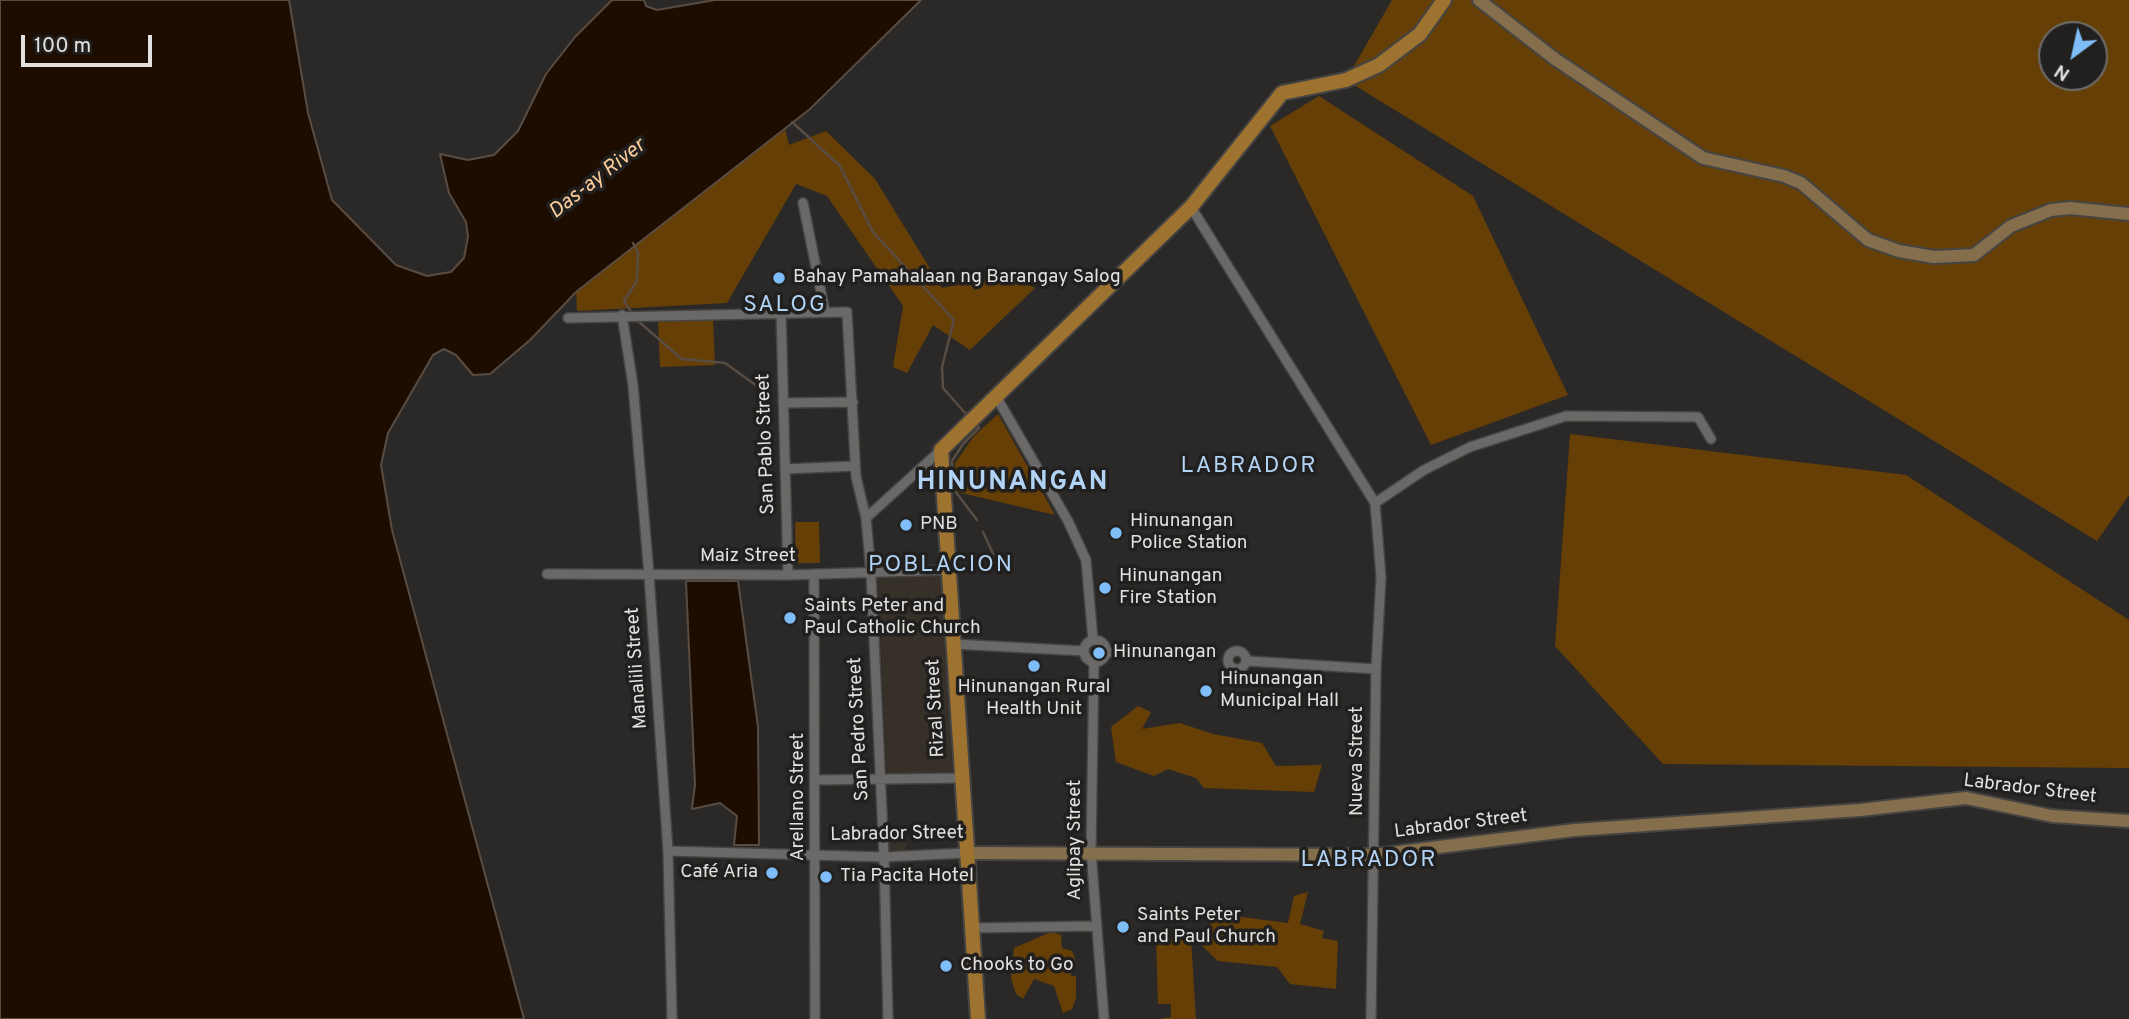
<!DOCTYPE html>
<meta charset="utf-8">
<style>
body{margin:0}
#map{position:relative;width:2129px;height:1019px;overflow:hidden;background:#2b2927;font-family:Overpass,sans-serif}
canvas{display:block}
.north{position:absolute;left:2038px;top:21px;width:70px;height:70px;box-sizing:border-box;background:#21201e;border:2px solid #6e6d6c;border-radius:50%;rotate:213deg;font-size:19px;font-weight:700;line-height:28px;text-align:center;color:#e2e1e0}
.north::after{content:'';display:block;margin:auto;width:24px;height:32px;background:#7fbdf9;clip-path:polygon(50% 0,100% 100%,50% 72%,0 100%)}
.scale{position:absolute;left:21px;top:35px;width:131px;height:32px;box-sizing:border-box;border:4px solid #e2e1e0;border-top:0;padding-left:9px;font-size:21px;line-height:24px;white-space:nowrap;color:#e2e1e0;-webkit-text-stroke:5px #21201e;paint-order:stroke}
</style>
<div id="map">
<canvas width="2129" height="1019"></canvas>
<div class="north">N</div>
<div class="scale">100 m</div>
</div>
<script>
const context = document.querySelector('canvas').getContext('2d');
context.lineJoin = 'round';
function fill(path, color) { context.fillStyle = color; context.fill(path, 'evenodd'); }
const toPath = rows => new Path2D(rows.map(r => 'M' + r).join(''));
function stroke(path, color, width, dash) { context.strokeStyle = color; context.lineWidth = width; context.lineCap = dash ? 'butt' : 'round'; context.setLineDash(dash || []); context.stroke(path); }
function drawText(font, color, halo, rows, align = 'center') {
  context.font = font + ' Overpass,sans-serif'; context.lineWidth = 7; context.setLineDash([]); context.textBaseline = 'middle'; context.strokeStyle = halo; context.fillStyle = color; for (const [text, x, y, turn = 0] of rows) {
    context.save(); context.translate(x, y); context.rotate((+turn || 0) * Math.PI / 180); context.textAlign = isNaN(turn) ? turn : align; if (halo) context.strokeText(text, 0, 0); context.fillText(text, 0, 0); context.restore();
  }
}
fill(toPath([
 [944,576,952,773,887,777,878,578],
 [888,829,906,829,906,854,889,854]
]), '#363029');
fill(toPath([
 [1392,0,2129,0,2129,495,2097,541,1346,80],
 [2052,35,2094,35,2094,77,2052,77],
 [1319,96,1473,196,1568,395,1431,445,1270,126],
 [785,129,789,145,826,131,875,179,942,288,1009,275,1035,288,970,350,933,325,907,373,893,367,903,306,827,196,796,184,727,303,577,311,576,291],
 [713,319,715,365,660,367,658,320],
 [998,414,1055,515,957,492,955,463,974,436],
 [1570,434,1906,475,2129,620,2129,768,1663,764,1555,646],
 [795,522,819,522,820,563,796,563],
 [1138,706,1151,712,1142,729,1180,723,1213,734,1262,743,1276,766,1322,765,1314,792,1204,788,1196,778,1168,769,1154,776,1116,762,1111,727],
 [1308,892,1300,924,1324,931,1322,938,1338,941,1336,989,1290,984,1277,967,1218,961,1196,940,1218,914,1288,923,1294,896],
 [1051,932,1061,935,1062,948,1072,951,1076,961,1071,965,1071,976,1076,976,1076,998,1072,1009,1063,1013,1054,986,1034,979,1023,999,1016,994,1011,978,1014,948],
 [1156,939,1191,939,1196,1019,1159,1019,1171,1017,1171,1004,1158,1004]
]), '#663f07');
const water = toPath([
 [0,0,289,0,308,113,332,200,396,265,427,276,451,272,464,258,468,237,466,222,449,193,440,154,468,160,494,155,518,131,546,74,575,37,612,0,644,0,646,6,657,10,715,0,921,0,810,109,577,291,530,340,490,374,473,375,456,355,444,349,433,355,388,433,381,465,392,530,524,1019,0,1019,0,0],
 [686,581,738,581,758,727,759,845,734,845,737,816,720,803,692,809,695,785,686,581]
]);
fill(water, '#1d0c00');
stroke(water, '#584c43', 2);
stroke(toPath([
 [792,122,840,166,873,232,954,320,942,367,943,388,966,414],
 [632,313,624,301,637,281,638,252,633,243],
 [638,321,682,359,725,363,757,386],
 [977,426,979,428,963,444,952,461,955,491,977,520],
 [983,532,996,560]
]), '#584c43', 2.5);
const street = toPath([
 [803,203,825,312],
 [1191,207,1375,503,1381,577,1376,669,1371,1019],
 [781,312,788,575],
 [622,315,633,385,649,575,668,851,672,1019],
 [568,318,847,312,856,477,866,518,871,573,884,857,888,1019],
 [997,398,1068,521,1086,560,1093,640],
 [783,403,853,402],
 [785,469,855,466],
 [1375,503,1424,470,1470,447,1566,416,1698,417,1711,439],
 [866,518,941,450],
 [547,574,788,575,949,570],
 [814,574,815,1019],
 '1084 651a11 11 0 1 1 22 0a11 11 0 1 1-22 0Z',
 [953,644,1084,651],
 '1228 660a9 9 0 1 1 18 0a9 9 0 1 1-18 0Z',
 [1105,652,1157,653],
 [1094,661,1091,851,1104,1019],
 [1248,661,1376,669],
 [816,780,961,778],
 [668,851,884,857,966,853],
 [971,928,1095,926]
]);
const secondary = toPath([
 [1479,0,1555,59,1703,158,1784,176,1801,183,1868,240,1899,251,1934,257,1974,255,2011,226,2051,210,2070,208,2129,214],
 [966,853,1375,855,1575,830,1860,810,1966,798,2052,816,2129,821]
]);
const primary = toPath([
 [978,1019,941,450,1191,207,1282,93,1346,80,1379,65,1420,34,1444,0]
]);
stroke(street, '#454442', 12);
stroke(secondary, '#454442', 16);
stroke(primary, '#454442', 18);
stroke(street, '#6b6967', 9);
stroke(secondary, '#846e4b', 12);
stroke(primary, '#9e7330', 14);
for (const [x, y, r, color] of [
 [779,278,7,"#7fbdf9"],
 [906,525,7,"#7fbdf9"],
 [1116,533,7,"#7fbdf9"],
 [1105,588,7,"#7fbdf9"],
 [790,618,7,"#7fbdf9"],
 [1099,653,7,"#7fbdf9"],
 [1034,666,7,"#7fbdf9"],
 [1206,691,7,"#7fbdf9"],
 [772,873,7,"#7fbdf9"],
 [826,877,7,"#7fbdf9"],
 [1123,927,7,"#7fbdf9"],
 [946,966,7,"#7fbdf9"]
]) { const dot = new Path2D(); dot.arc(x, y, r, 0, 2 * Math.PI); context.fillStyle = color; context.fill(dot); stroke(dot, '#21201e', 2.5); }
drawText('19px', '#e2e1e0', '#21201e', [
 ["Bahay Pamahalaan ng Barangay Salog",793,278],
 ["Hinunangan",1130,522],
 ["Police Station",1130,544],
 ["PNB",920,525],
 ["Hinunangan",1119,577],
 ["Fire Station",1119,599],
 ["Saints Peter and",804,607],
 ["Paul Catholic Church",804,629],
 ["Hinunangan",1113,653],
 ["Hinunangan",1220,680],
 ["Municipal Hall",1220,702],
 ["Hinunangan Rural",1034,688,"center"],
 ["Health Unit",1034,710,"center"],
 ["Café Aria",758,873,"right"],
 ["Tia Pacita Hotel",840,877],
 ["Saints Peter",1137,916],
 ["and Paul Church",1137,938],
 ["Chooks to Go",960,966]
], 'left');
drawText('19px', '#e2e1e0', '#21201e', [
 ["San Pablo Street",767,444,-92],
 ["Maiz Street",748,557],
 ["Manalili Street",638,668,-94],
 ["Rizal Street",937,708,-93],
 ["San Pedro Street",860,729,-93],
 ["Nueva Street",1358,761,-90],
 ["Labrador Street",2030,790,7],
 ["Arellano Street",799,797,-90],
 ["Labrador Street",1461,825,-7],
 ["Labrador Street",897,835,-1],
 ["Aglipay Street",1076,840,-90]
]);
drawText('italic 21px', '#fbcd9b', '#21201e', [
 ["Das-ay River",598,180,-38]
]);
context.letterSpacing = '2px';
drawText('23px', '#b1d3f5', '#21201e', [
 ["SALOG",785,306],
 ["LABRADOR",1249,467],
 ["POBLACION",941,566],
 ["LABRADOR",1369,861]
]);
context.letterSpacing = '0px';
context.letterSpacing = '2px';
drawText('bold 26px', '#b1d3f5', '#21201e', [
 ["HINUNANGAN",1013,484]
]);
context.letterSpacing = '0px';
</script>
